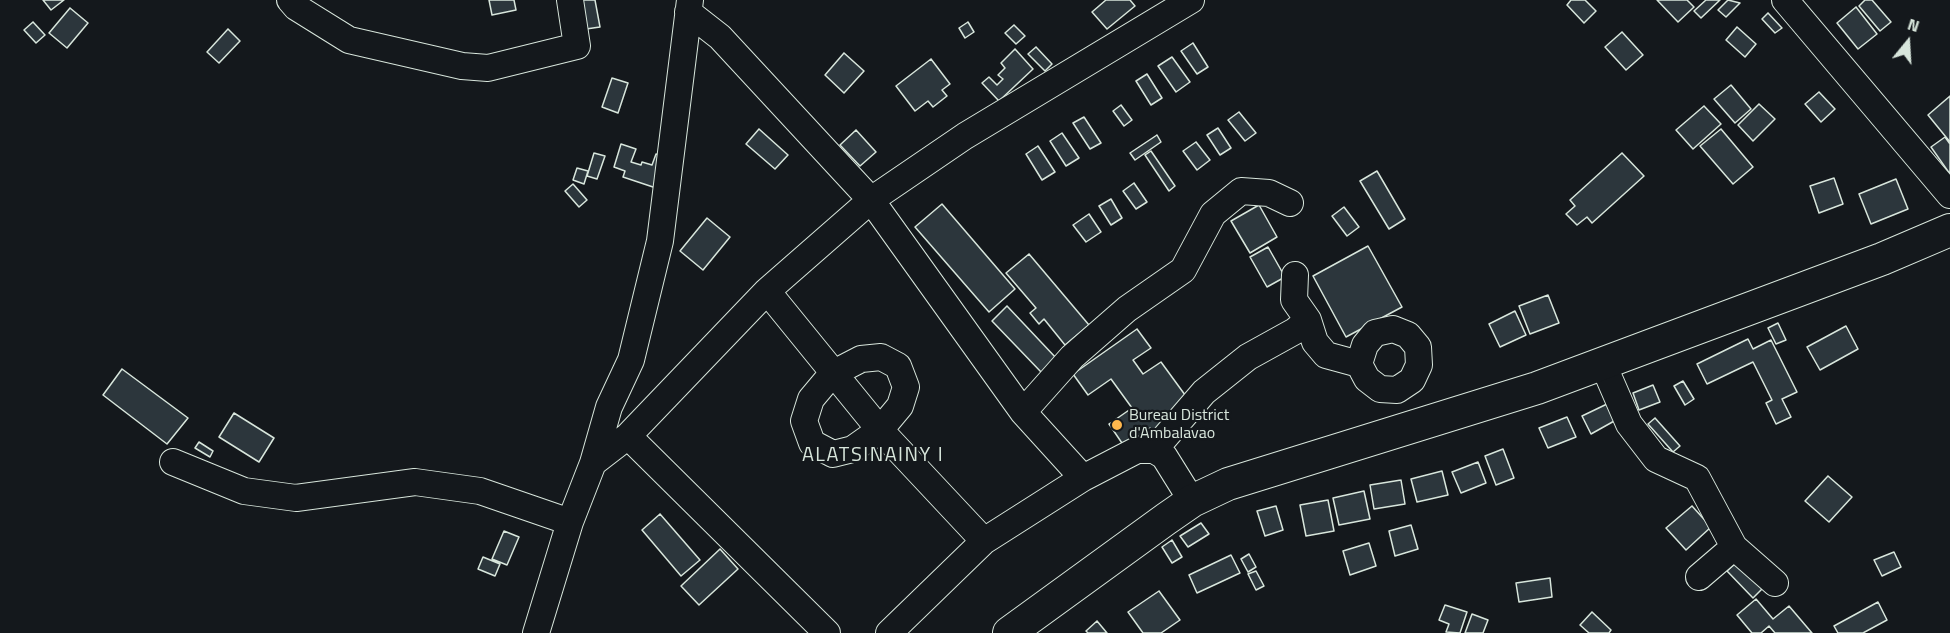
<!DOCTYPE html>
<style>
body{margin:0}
#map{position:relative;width:1950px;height:633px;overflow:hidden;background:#14181c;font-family:"Titillium Web",sans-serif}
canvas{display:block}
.north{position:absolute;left:1878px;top:12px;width:60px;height:60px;-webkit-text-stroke:4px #14181c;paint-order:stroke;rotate:18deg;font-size:16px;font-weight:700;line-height:24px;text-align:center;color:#d8e6dc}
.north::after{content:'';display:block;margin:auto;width:21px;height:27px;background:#d8e6dc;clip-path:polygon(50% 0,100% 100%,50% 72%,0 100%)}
</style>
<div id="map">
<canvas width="1950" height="633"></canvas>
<div class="north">N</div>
</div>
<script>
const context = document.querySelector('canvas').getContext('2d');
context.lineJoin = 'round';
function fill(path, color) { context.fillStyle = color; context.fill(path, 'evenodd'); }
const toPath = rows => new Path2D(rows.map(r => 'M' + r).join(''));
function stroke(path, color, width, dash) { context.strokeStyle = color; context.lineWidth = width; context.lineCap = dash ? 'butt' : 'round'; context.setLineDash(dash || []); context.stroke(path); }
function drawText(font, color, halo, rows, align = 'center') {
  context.font = font + ' "Titillium Web",sans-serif'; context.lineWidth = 4.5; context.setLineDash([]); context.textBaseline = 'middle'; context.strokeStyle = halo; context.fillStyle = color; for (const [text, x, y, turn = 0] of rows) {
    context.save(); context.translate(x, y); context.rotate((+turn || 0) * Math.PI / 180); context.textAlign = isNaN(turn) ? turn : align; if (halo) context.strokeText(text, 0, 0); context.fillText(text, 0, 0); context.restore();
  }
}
const building = toPath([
 [43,0,64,0,51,10,43,0],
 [489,0,514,0,516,10,492,15,489,0],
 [574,0,595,0,600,27,579,30,574,0],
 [1106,0,1130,0,1135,6,1107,29,1092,12,1106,0],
 [1571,0,1585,0,1596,11,1584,23,1567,5,1571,0],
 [1657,0,1687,0,1694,7,1678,22,1657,0],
 [1706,0,1720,0,1701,18,1694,11,1706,0],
 [1728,0,1740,3,1726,17,1718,10,1728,0],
 [1865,0,1872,0,1891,22,1880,31,1859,6,1865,0],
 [1856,7,1877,34,1858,49,1837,23,1856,7],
 [70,8,88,23,67,48,49,33,70,8],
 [1768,13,1782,28,1775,33,1762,19,1768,13],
 [33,22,45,35,36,43,24,30,33,22],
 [968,22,974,32,965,38,959,28,968,22],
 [1014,25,1025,36,1016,44,1005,33,1014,25],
 [1737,27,1756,44,1745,57,1726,40,1737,27],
 [228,29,240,41,219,63,207,52,228,29],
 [1622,32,1643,55,1626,70,1605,47,1622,32],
 [1193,43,1208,67,1197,74,1181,51,1193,43],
 [1036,47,1052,64,1045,71,1028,54,1036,47],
 [1015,49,1033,69,999,101,982,83,989,77,997,85,1003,79,998,75,1005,68,1001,63,1015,49],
 [844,53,864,71,844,93,825,75,844,53],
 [1172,57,1190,82,1176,92,1158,66,1172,57],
 [931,59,950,84,942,90,947,96,933,107,928,101,915,111,896,86,931,59],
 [1147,74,1162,98,1151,105,1136,81,1147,74],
 [612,78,628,83,618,113,602,107,612,78],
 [1731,85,1751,109,1735,123,1714,99,1731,85],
 [1819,92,1835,109,1821,122,1805,104,1819,92],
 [1950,96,1950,142,1928,115,1950,96],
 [1759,104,1775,119,1753,141,1738,125,1759,104],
 [1121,105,1132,120,1124,126,1113,111,1121,105],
 [1704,106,1721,124,1693,149,1676,130,1704,106],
 [1239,112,1256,133,1245,141,1228,120,1239,112],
 [1084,117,1101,143,1090,149,1073,123,1084,117],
 [1218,128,1231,148,1220,155,1207,135,1218,128],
 [759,129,788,155,775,169,746,144,759,129],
 [1721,129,1753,167,1733,184,1700,146,1721,129],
 [856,130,876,152,860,166,840,145,856,130],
 [1062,133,1079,158,1066,166,1050,141,1062,133],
 [1157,135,1161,142,1135,160,1130,153,1157,135],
 [1945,137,1950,144,1950,174,1931,147,1945,137],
 [1196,142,1210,160,1197,170,1183,151,1196,142],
 [621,144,636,149,631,162,641,165,642,162,652,165,656,154,667,157,656,188,623,177,625,171,614,167,621,144],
 [1038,146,1055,172,1042,180,1026,154,1038,146],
 [1151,151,1175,186,1169,191,1145,155,1151,151],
 [594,153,605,156,597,179,587,176,594,153],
 [1622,153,1644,176,1592,223,1587,217,1577,225,1566,214,1575,206,1570,200,1622,153],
 [577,168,588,171,584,184,573,180,577,168],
 [1377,171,1405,219,1389,229,1360,181,1377,171],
 [1834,178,1843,204,1819,213,1810,186,1834,178],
 [1896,179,1908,209,1871,224,1859,194,1896,179],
 [1134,183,1147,202,1136,209,1123,191,1134,183],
 [573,184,587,200,579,207,565,191,573,184],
 [1111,199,1122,218,1111,225,1099,206,1111,199],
 [942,204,1015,289,989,312,915,227,942,204],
 [1259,205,1277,237,1250,253,1231,221,1259,205],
 [1344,207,1359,227,1347,236,1332,216,1344,207],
 [1089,214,1101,232,1086,242,1073,225,1089,214],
 [707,218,730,237,703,270,680,251,707,218],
 [1368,246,1402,307,1346,337,1313,276,1368,246],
 [1268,247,1285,277,1267,287,1250,257,1268,247],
 [1029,254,1089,325,1065,345,1044,319,1039,324,1030,313,1036,308,1006,273,1029,254],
 [1548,295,1559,323,1530,334,1519,306,1548,295],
 [1007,306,1057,359,1042,373,992,321,1007,306],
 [1515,311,1526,335,1500,347,1489,324,1515,311],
 [1778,323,1786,340,1776,344,1768,328,1778,323],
 [1846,326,1858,349,1820,370,1807,347,1846,326],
 [1137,329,1151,348,1133,360,1143,374,1161,362,1188,399,1164,416,1167,421,1152,431,1150,428,1124,446,1109,424,1132,408,1111,379,1088,395,1073,374,1137,329],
 [1748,339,1753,349,1771,340,1797,392,1782,399,1791,417,1776,424,1766,403,1772,400,1753,362,1707,384,1697,364,1748,339],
 [122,369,188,418,167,444,103,395,122,369],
 [1683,381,1694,399,1685,405,1674,386,1683,381],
 [1653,385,1660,402,1639,410,1633,393,1653,385],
 [1607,404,1616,420,1591,434,1582,416,1607,404],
 [234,413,274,438,259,462,219,437,234,413],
 [1567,417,1576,437,1548,448,1539,428,1567,417],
 [1655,418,1680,446,1673,452,1648,424,1655,418],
 [199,442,213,451,210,457,195,448,199,442],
 [1503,449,1514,478,1496,485,1485,456,1503,449],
 [1478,462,1486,483,1461,493,1452,472,1478,462],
 [1442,471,1448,495,1417,502,1411,479,1442,471],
 [1828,476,1852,497,1829,522,1805,501,1828,476],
 [1401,480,1405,504,1374,509,1370,485,1401,480],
 [1364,491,1370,519,1339,525,1333,498,1364,491],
 [1328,500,1334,531,1306,536,1300,505,1328,500],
 [1276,506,1283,530,1265,536,1257,511,1276,506],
 [1692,506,1711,527,1686,550,1666,528,1692,506],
 [660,514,700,560,681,576,642,530,660,514],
 [1201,523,1209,534,1188,547,1180,536,1201,523],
 [1411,525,1418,549,1395,556,1389,531,1411,525],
 [504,531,519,537,507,565,492,559,504,531],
 [1172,540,1182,557,1172,563,1162,547,1172,540],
 [1369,543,1376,566,1350,575,1343,551,1369,543],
 [720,549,738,569,699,605,681,586,720,549],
 [1894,552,1901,567,1882,576,1874,560,1894,552],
 [1249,554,1256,567,1248,572,1241,559,1249,554],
 [1231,555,1240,573,1197,593,1189,575,1231,555],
 [483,557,500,564,495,576,478,569,483,557],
 [1739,560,1764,587,1753,598,1727,571,1739,560],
 [1256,571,1264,586,1256,590,1248,574,1256,571],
 [1550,578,1552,597,1519,602,1516,583,1550,578],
 [1159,591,1180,620,1161,633,1143,633,1128,612,1159,591],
 [1756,599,1773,619,1789,606,1812,633,1775,633,1769,626,1761,633,1752,633,1737,615,1756,599],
 [1878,602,1887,620,1863,633,1838,633,1834,626,1878,602],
 [1445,605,1467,612,1460,633,1446,632,1449,624,1439,620,1445,605],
 [1592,612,1611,630,1609,633,1589,633,1580,625,1592,612],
 [1472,614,1488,620,1483,633,1465,633,1472,614],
 [1097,621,1107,633,1088,633,1086,631,1097,621]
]);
fill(building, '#2c363c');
stroke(building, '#d8e6dc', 1.5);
const minor = toPath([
 [290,0,296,7,349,40,462,66,488,68,577,46,570,0],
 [1785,0,1950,195],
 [688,12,720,37,871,200,1023,412,1083,478],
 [767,291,880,430,984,541],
 [1308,320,1315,342,1326,355,1359,364,1367,379,1380,389,1397,390,1412,380,1419,365,1418,347,1408,335,1393,329,1375,333,1365,345,1359,364],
 [881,357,898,366,906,387,900,406,880,430,853,449,833,454,812,443,804,421,811,399,832,374,861,359,881,357],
 [1603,364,1629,424,1656,459,1697,478,1734,547,1775,583],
 [1023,412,1072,357,1127,309,1183,270,1213,214,1241,191,1269,193,1290,203],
 [628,436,827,633],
 [1154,450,1204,392,1248,357,1295,331,1308,320,1294,300,1295,275],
 [173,462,244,491,296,498,415,482,480,491,570,522],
 [593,463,628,436,767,291,871,200,965,136,1191,0],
 [1699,577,1734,547],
 [536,633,570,522,593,463,609,407,631,360,660,241,690,0],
 [889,633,984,541,1083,478,1137,450,1154,450,1164,456,1192,501]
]);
const major = toPath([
 [1009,633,1166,519,1192,501,1228,484,1537,388,1882,259,1950,230]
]);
stroke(minor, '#d8e6dc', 28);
stroke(major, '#d8e6dc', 34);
stroke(minor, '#14181c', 26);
stroke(major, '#14181c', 32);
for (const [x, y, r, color] of [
 [1117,425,6,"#ffb74d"]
]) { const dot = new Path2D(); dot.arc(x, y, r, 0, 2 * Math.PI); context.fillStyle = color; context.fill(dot); stroke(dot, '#14181c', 2); }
drawText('16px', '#d8e6dc', '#14181c', [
 ["Bureau District",1129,416],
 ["d'Ambalavao",1129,434]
], 'left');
context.letterSpacing = '1.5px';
drawText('20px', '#d8e6dc', '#14181c', [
 ["ALATSINAINY I",873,456]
]);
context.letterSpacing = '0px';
</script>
